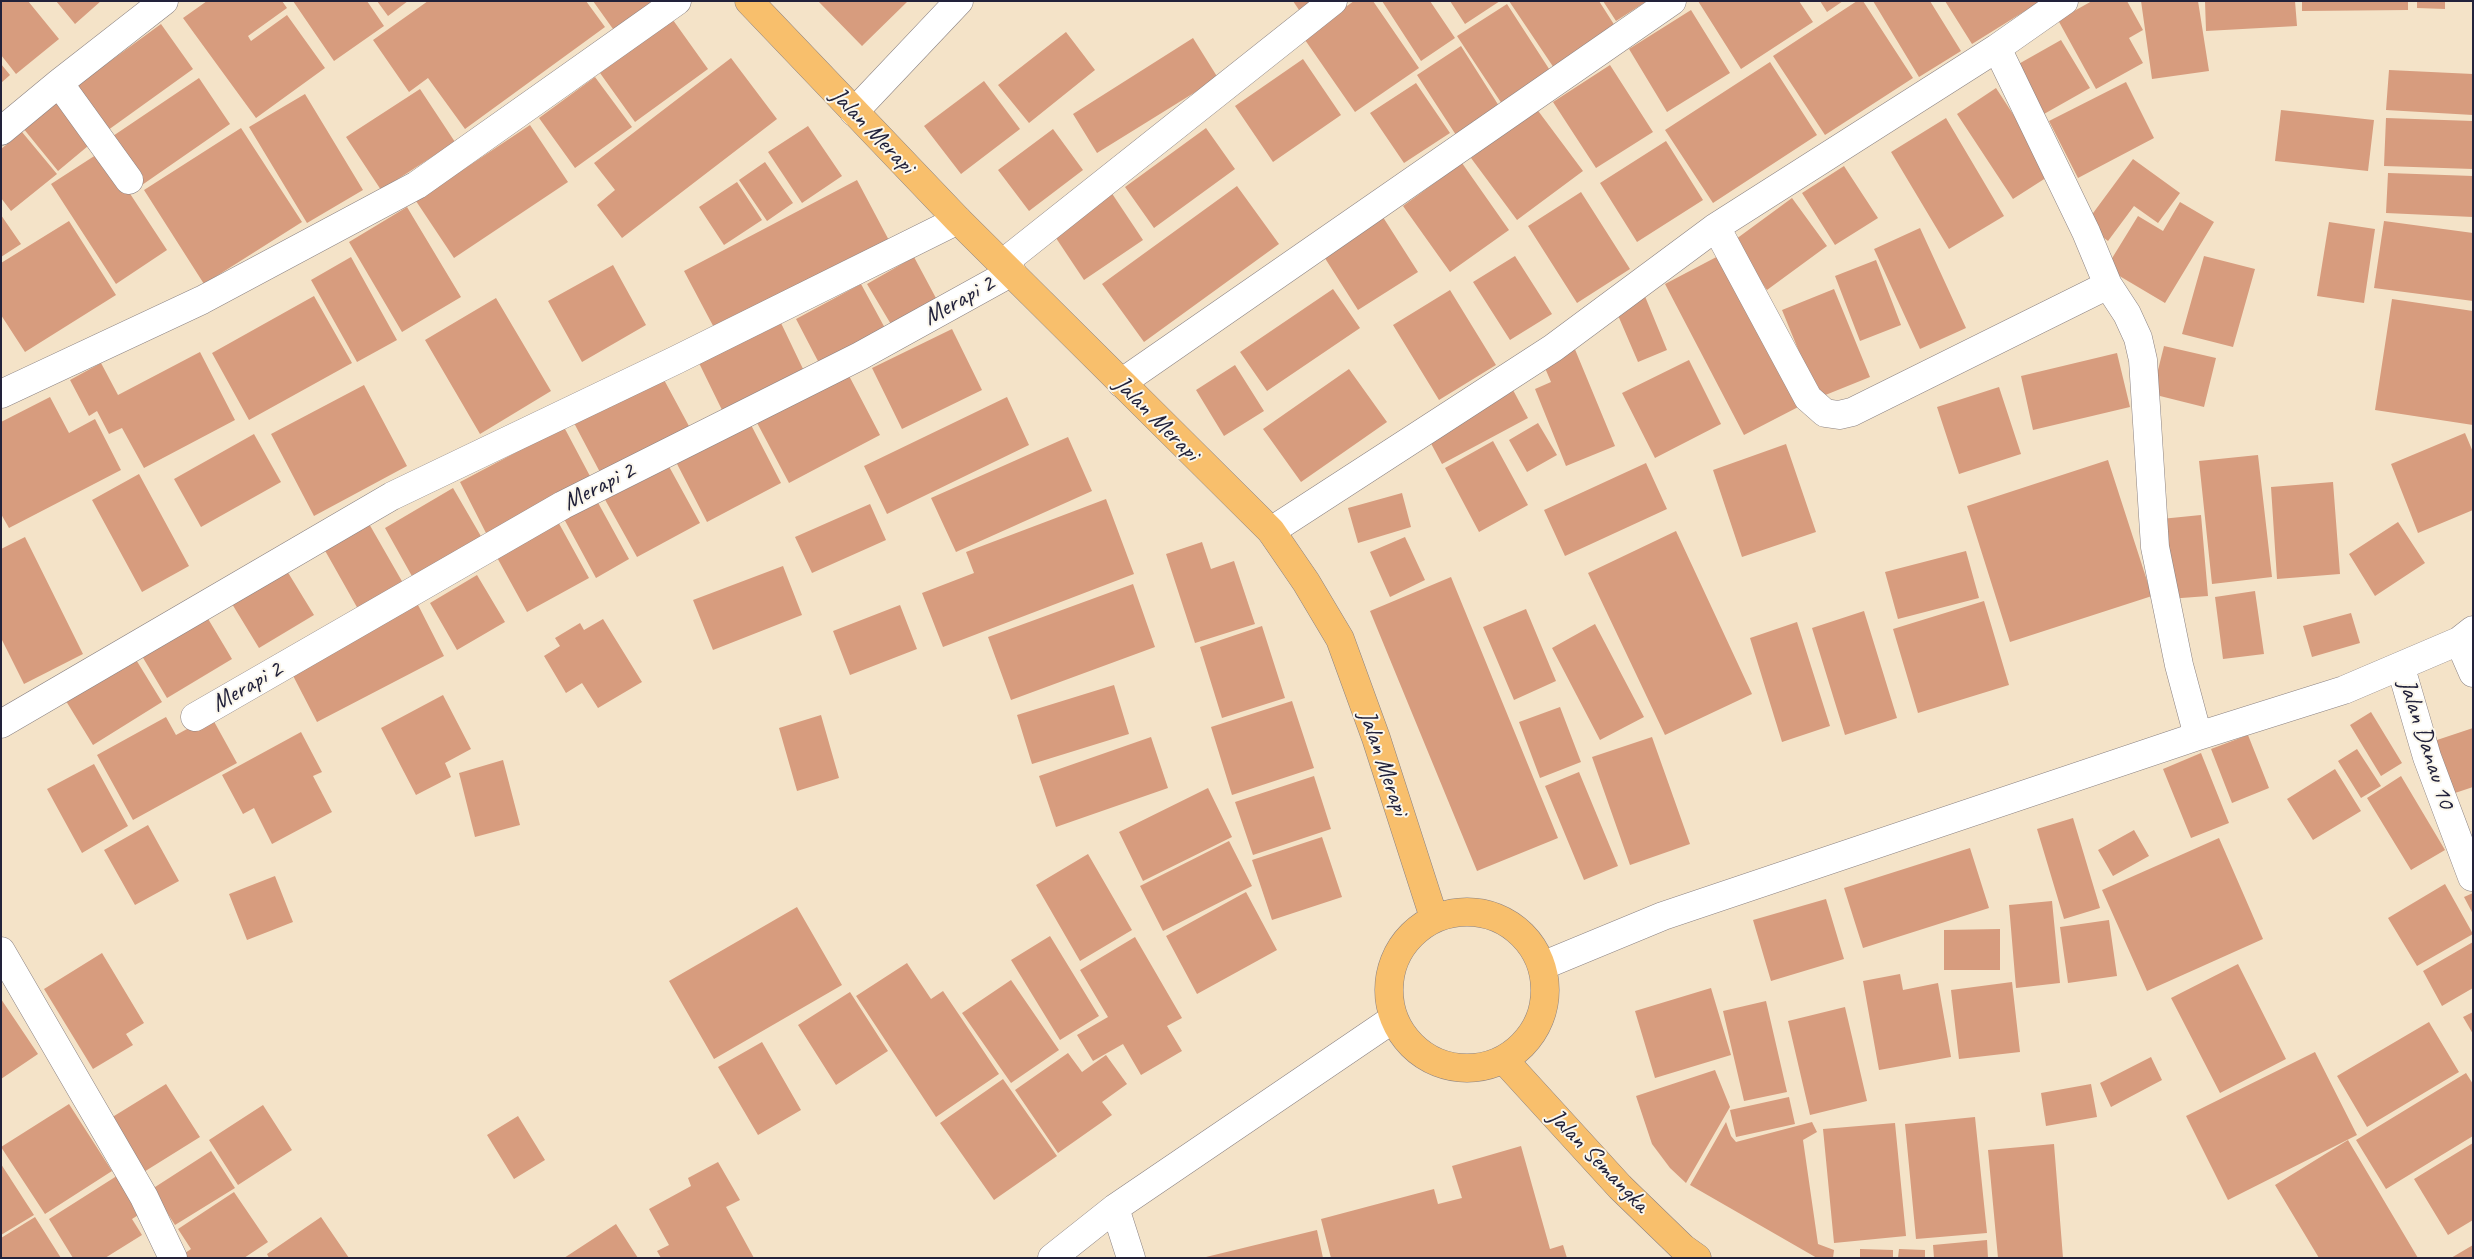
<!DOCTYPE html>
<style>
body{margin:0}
#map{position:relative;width:2474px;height:1259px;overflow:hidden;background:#f4e3c8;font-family:Caveat,sans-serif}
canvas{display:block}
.frame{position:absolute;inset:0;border:2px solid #22223b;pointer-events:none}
</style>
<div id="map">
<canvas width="2474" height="1259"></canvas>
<div class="frame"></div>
</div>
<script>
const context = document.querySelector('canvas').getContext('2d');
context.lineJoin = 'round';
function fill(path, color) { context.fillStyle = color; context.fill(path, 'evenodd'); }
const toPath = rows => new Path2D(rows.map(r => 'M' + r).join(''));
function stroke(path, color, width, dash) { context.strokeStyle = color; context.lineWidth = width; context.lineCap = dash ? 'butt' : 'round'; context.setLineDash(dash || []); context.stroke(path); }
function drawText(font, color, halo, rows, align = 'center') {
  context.font = font + ' Caveat,sans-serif'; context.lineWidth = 4; context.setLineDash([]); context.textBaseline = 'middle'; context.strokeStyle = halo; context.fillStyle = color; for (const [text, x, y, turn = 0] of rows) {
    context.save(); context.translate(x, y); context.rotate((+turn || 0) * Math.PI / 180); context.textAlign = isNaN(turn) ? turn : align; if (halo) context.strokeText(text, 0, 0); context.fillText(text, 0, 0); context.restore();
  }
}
fill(toPath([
 [1,1,28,1,59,39,16,74,1,55],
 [56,1,101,1,75,24],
 [207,1,282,1,287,8,248,36,251,41,287,15,325,68,256,118,183,18],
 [293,1,367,1,384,26,334,61],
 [377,1,408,1,388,16],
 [428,1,586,1,605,27,465,129,428,78,409,92,373,40],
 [593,1,653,1,618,36],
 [818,1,908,1,862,46],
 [1293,1,1318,1,1301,13],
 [1354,1,1373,1,1419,68,1355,112,1303,37],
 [1382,1,1430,1,1455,38,1421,61],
 [1450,1,1500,1,1465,24],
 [1509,1,1599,1,1615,26,1554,68],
 [1603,1,1647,1,1616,21],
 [1698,1,1799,1,1813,22,1741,69],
 [1820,1,1843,1,1827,12],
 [1857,1,1863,1,1913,78,1825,135,1773,56],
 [1873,1,1930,1,1961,51,1919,77],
 [1945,1,2041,1,1972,44],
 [2092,1,2127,1,2143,30,2129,38,2143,63,2096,89,2058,20],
 [2141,1,2198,1,2209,71,2152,79],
 [2205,1,2295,1,2297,26,2206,31],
 [2302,1,2408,1,2408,10,2302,11],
 [2417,1,2445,1,2445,9,2417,8],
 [1507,4,1553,75,1504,107,1457,36],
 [1691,10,1730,73,1667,112,1629,49],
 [673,20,708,69,635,122,600,73],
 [161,24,193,69,104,133,72,89],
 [1066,32,1095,70,1029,123,998,85],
 [1193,38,1218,78,1097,153,1073,114],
 [2061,40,2090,88,2044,114,2015,66],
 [1461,46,1499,106,1456,135,1417,75],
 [731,58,777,119,622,238,597,205,615,190,594,163],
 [1303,59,1341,115,1273,162,1235,106],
 [1770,62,1817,135,1713,203,1665,130],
 [1,64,10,75,1,83],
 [1610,65,1653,132,1596,168,1553,102],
 [2389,70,2473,74,2473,115,2386,110],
 [595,77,632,127,575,168,539,118],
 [199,78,230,124,142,185,110,138],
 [984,81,1020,129,961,174,924,126],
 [2126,82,2154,138,2078,178,2049,121],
 [1416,83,1450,133,1404,163,1370,113],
 [1996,88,2052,174,2013,199,1957,114],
 [420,89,455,142,381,190,346,137],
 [305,94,363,190,307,223,249,127],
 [60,99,94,141,58,171,23,128],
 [1536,108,1583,171,1517,220,1471,158],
 [2281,110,2374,120,2368,171,2275,161],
 [1946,118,2004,216,1949,249,1891,152],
 [2386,118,2473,121,2473,169,2384,166],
 [530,125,568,182,454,258,416,201],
 [808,126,842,176,802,203,768,152],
 [241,128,302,222,204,284,144,190],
 [1206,128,1235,169,1154,228,1125,187],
 [1053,129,1083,170,1029,211,998,170],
 [22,132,57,174,11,211,1,198,1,149],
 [1666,141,1703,200,1637,242,1600,183],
 [102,151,167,250,116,284,51,184],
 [2133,159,2180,193,2158,223,2134,206,2108,241,2085,224],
 [765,162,793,203,767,221,739,180],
 [1462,163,1509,230,1450,272,1403,206],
 [1844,166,1878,218,1835,245,1802,193],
 [2388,173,2473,176,2473,217,2386,213],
 [857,180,892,246,719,337,684,271],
 [737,182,762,220,724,245,699,207],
 [1237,186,1279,244,1144,342,1102,284],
 [1111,192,1143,240,1084,280,1052,232],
 [1581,192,1630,269,1577,303,1528,226],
 [1792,198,1827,246,1767,290,1732,242],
 [2180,202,2214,222,2165,303,2106,268,2138,216,2163,231],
 [407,207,461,297,402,332,349,242],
 [1381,214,1418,272,1358,310,1321,252],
 [1,215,21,244,1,257],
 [69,221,116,295,25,352,1,315,1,263],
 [2384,221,2473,233,2473,301,2374,288],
 [2329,222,2375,229,2364,303,2317,296],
 [1920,228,1966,328,1920,349,1874,249],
 [1724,253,1804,404,1744,435,1665,284],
 [1515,256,1552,314,1510,340,1473,282],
 [2204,256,2255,269,2233,347,2182,334],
 [351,257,397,340,357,362,311,280],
 [914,257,937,300,892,326,867,284],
 [1876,260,1901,325,1860,341,1835,276],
 [613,265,646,325,582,362,548,301],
 [861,284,886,330,820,365,796,319],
 [1333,289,1360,328,1267,391,1240,352],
 [1834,289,1870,377,1818,398,1782,310],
 [1450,290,1496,365,1439,400,1393,325],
 [1644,294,1667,350,1638,362,1614,306],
 [314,296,352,363,249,420,212,353],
 [496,298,551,391,480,434,425,340],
 [2392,299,2473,311,2473,425,2375,410],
 [781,323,804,371,722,410,699,363],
 [952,329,982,390,902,429,872,368],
 [2164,346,2216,358,2204,407,2152,394],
 [1574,347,1615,446,1566,466,1535,389,1551,382,1542,361],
 [200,352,235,420,144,468,122,428,109,434,97,411,89,416,70,380,101,363,118,395],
 [2117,353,2130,407,2033,430,2021,376],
 [1689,360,1721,424,1655,458,1622,393],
 [1235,365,1264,411,1224,436,1196,390],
 [1349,369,1387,422,1301,482,1263,429],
 [846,370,880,435,789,483,755,419],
 [662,376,690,428,602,476,574,423],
 [364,385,407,466,314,516,271,434],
 [1999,387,2021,454,1959,474,1937,407],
 [1513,390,1528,418,1442,464,1427,436],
 [50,397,69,433,95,419,121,470,9,528,1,514,1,422],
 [1007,397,1029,445,887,514,864,466],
 [749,421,781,483,707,522,675,460],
 [1538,423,1557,455,1527,472,1509,440],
 [564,427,591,478,486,533,460,482],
 [2465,433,2473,452,2473,510,2418,533,2391,464],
 [254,434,281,482,201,527,174,479],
 [1068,437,1092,491,956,552,931,498],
 [1493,441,1528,505,1479,532,1445,468],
 [1786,444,1816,532,1742,557,1713,470],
 [2258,455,2272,577,2212,584,2199,461],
 [2108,460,2152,596,2010,642,1967,506],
 [666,461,700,523,637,557,603,496],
 [1646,463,1667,509,1565,556,1544,510],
 [139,474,189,566,142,592,92,500],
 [2333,482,2340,574,2277,579,2271,487],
 [453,488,482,538,413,578,385,528],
 [1402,493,1411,527,1358,543,1348,508],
 [596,499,629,559,596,578,563,517],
 [1106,499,1134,574,943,647,922,593,974,573,966,552],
 [870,504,886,540,812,573,795,537],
 [2201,515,2208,596,2168,599,2161,519],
 [556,518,589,578,527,612,494,552],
 [368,522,403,583,358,609,323,547],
 [2398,522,2425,563,2375,596,2349,554],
 [1676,531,1752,694,1665,735,1588,573],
 [25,537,83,654,24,684,1,638,1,549],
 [1405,537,1425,580,1390,597,1370,552],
 [1202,542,1211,569,1234,561,1255,624,1195,643,1166,554],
 [1966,551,1979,598,1898,619,1885,572],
 [284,566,314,615,259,648,229,599],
 [783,566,802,615,713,650,693,600],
 [477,575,505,622,457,650,430,603],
 [1451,577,1558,838,1477,871,1370,611],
 [1133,584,1155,647,1011,700,988,637],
 [2255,591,2264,654,2223,659,2215,597],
 [415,599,444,656,317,722,288,666],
 [1984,601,2009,685,1918,713,1893,629],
 [900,605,917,649,850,675,833,631],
 [1526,609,1556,681,1514,700,1483,627],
 [1864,611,1897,718,1845,735,1812,628],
 [204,612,232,659,167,698,139,651],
 [2351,613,2360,643,2312,657,2303,626],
 [603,619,642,682,598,708,582,683,566,693,544,656,560,646,555,638,580,623,584,630],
 [1797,622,1830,726,1782,742,1750,638],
 [1595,624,1644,717,1600,740,1552,648],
 [1262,626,1285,698,1222,718,1200,647],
 [135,658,162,702,93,745,66,701],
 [1114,685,1129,734,1032,764,1017,715],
 [443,695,471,749,445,763,451,777,416,795,381,728],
 [1292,701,1314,768,1232,795,1211,727],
 [1560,707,1581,762,1540,778,1519,722],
 [2371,712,2402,763,2381,776,2350,725],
 [821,715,839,778,797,791,779,728],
 [211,716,237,763,133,820,97,755,166,717,176,735],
 [2473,728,2473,787,2452,794,2434,741],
 [301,732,322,772,313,776,332,812,272,844,254,808,243,814,222,775],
 [2248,735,2269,788,2232,803,2211,749],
 [1151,737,1168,788,1056,827,1039,776],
 [1652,737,1690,844,1630,865,1592,757],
 [2357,749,2381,786,2361,798,2338,761],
 [2201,753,2229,823,2191,838,2163,769],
 [503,760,520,825,475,837,459,773],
 [94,764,128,826,82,853,47,789],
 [2335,769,2361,811,2313,840,2287,799],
 [1579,772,1618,866,1584,880,1545,786],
 [1314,776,1331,829,1253,855,1235,802],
 [2401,776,2445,850,2411,870,2367,798],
 [1208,788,1232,837,1143,881,1119,832],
 [2073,818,2100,908,2064,919,2037,829],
 [148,825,179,881,135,905,104,850],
 [2134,830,2149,856,2113,876,2098,850],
 [1322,837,1342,897,1272,920,1252,860],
 [2219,838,2263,939,2147,991,2102,890],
 [1229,841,1252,886,1163,931,1140,886],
 [1970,848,1989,908,1863,948,1844,888],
 [1088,854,1132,930,1080,961,1036,885],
 [275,876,293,922,247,940,229,894],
 [2445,884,2473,934,2417,966,2388,918],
 [1246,892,1277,950,1197,994,1166,936],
 [2473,893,2473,914,2464,897],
 [1826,899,1844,959,1771,981,1753,920],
 [2052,901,2060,983,2016,988,2009,905],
 [797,907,842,985,714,1059,669,981],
 [2109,920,2117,976,2068,983,2060,927],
 [2000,929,2000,970,1944,970,1944,930],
 [1050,936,1099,1016,1060,1040,1011,960],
 [1135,937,1182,1018,1167,1026,1182,1051,1141,1075,1123,1044,1093,1061,1077,1035,1108,1017,1080,970],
 [2473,942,2473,988,2442,1006,2423,971],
 [102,953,144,1023,126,1034,133,1045,93,1069,44,989],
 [907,963,931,999,943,991,999,1074,936,1117,856,996],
 [2238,964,2286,1059,2220,1093,2171,998],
 [1900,974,1903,990,1938,983,1951,1057,1879,1070,1863,981],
 [1011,980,1059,1050,1011,1083,962,1013],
 [2012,982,2020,1052,1959,1059,1951,990],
 [1711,988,1731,1055,1655,1078,1635,1011],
 [850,992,888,1051,836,1085,798,1025],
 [1,999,38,1054,1,1079],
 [1766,1001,1787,1092,1744,1101,1723,1011],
 [1845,1007,1867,1101,1810,1115,1788,1021],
 [2473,1012,2473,1034,2463,1017],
 [2429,1022,2459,1072,2367,1127,2337,1076],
 [762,1042,801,1110,758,1135,718,1067],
 [2315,1052,2357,1135,2228,1200,2186,1116],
 [1068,1053,1082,1072,1106,1055,1127,1084,1102,1102,1112,1115,1058,1153,1015,1090],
 [2151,1057,2162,1080,2111,1107,2100,1083],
 [1715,1070,1730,1107,1686,1183,1670,1168,1652,1144,1636,1096],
 [2466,1073,2473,1084,2473,1136,2386,1189,2356,1140],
 [1003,1079,1057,1156,994,1200,940,1123],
 [166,1084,200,1137,139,1175,106,1121],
 [2091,1084,2097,1117,2046,1126,2041,1093],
 [1789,1097,1795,1124,1736,1137,1730,1110],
 [69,1104,112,1171,45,1214,1,1147],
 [263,1105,292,1150,238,1185,209,1140],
 [518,1116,545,1160,514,1179,487,1135],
 [1975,1117,1987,1233,1916,1239,1905,1124],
 [1726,1122,1731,1136,1736,1142,1812,1122,1817,1132,1803,1140,1818,1244,1834,1250,1833,1258,1817,1258,1690,1185],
 [1895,1123,1906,1236,1834,1243,1823,1129],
 [2348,1140,2418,1258,2319,1258,2275,1185],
 [2473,1143,2473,1220,2448,1235,2414,1179],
 [2054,1144,2063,1258,1998,1258,1988,1150],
 [1521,1146,1550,1249,1563,1245,1567,1258,1331,1258,1321,1219,1434,1189,1438,1204,1462,1198,1452,1166],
 [211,1151,235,1188,175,1225,152,1189],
 [718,1162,740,1200,726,1207,754,1258,661,1258,657,1251,669,1245,649,1209,691,1186,688,1178],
 [1,1164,34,1215,1,1235],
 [123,1172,146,1210,132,1219,142,1235,105,1258,73,1258,49,1219],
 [234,1192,268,1242,244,1258,184,1258,182,1255,191,1249,178,1229],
 [35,1217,61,1258,1,1258,1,1238],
 [321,1217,349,1258,269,1258,267,1254],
 [616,1224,638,1258,564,1258],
 [1317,1230,1323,1258,1206,1258,1206,1257],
 [1987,1240,1988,1258,1934,1258,1933,1245],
 [2473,1245,2473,1258,2451,1258],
 [1860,1249,1893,1250,1893,1258,1860,1258],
 [1899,1249,1925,1250,1925,1258,1898,1258]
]), '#d79c7e');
const minor = toPath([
 [59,83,129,180],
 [854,112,959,1],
 [1,131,59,83,164,1],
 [1716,227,1808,398,1825,413,1839,415,1852,412,2108,285,2086,232,1997,48],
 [1003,263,1333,1],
 [2108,285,2127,314,2138,338,2143,360,2155,547,2179,665,2198,736],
 [1121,383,1672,1],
 [1,394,202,300,417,185,677,1],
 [1271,531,1553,348,1716,227,1997,48,2064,1],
 [2459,641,2473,673],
 [2401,668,2427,757,2472,877],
 [195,717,563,505,860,356,1012,272],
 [1,724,392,496,676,360,958,220],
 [1,951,144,1197,173,1258],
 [1542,966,1663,916,2198,736,2344,690,2459,641,2473,630],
 [1115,1208,1131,1258],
 [1052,1258,1115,1208,1393,1019]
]);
const major = toPath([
 [749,1,958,220,1271,531,1306,582,1340,639,1376,738,1434,918],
 '1389 990a78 78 0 1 1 156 0a78 78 0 1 1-156 0Z',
 [1504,1060,1620,1187,1683,1248,1697,1258]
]);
stroke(minor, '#8b8282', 29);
stroke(major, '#8b8282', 29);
stroke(minor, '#fff', 28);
stroke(major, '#f8bf6c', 28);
drawText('25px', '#22223b', '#fbf7ec', [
 ["Jalan Merapi",872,131,46],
 ["Merapi 2",959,301,-29],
 ["Jalan Merapi",1156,419,45],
 ["Merapi 2",599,487,-27],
 ["Merapi 2",247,687,-30],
 ["Jalan Danau 10",2426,744,72],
 ["Jalan Merapi",1383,763,71],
 ["Jalan Semangka",1598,1161,46]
]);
</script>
